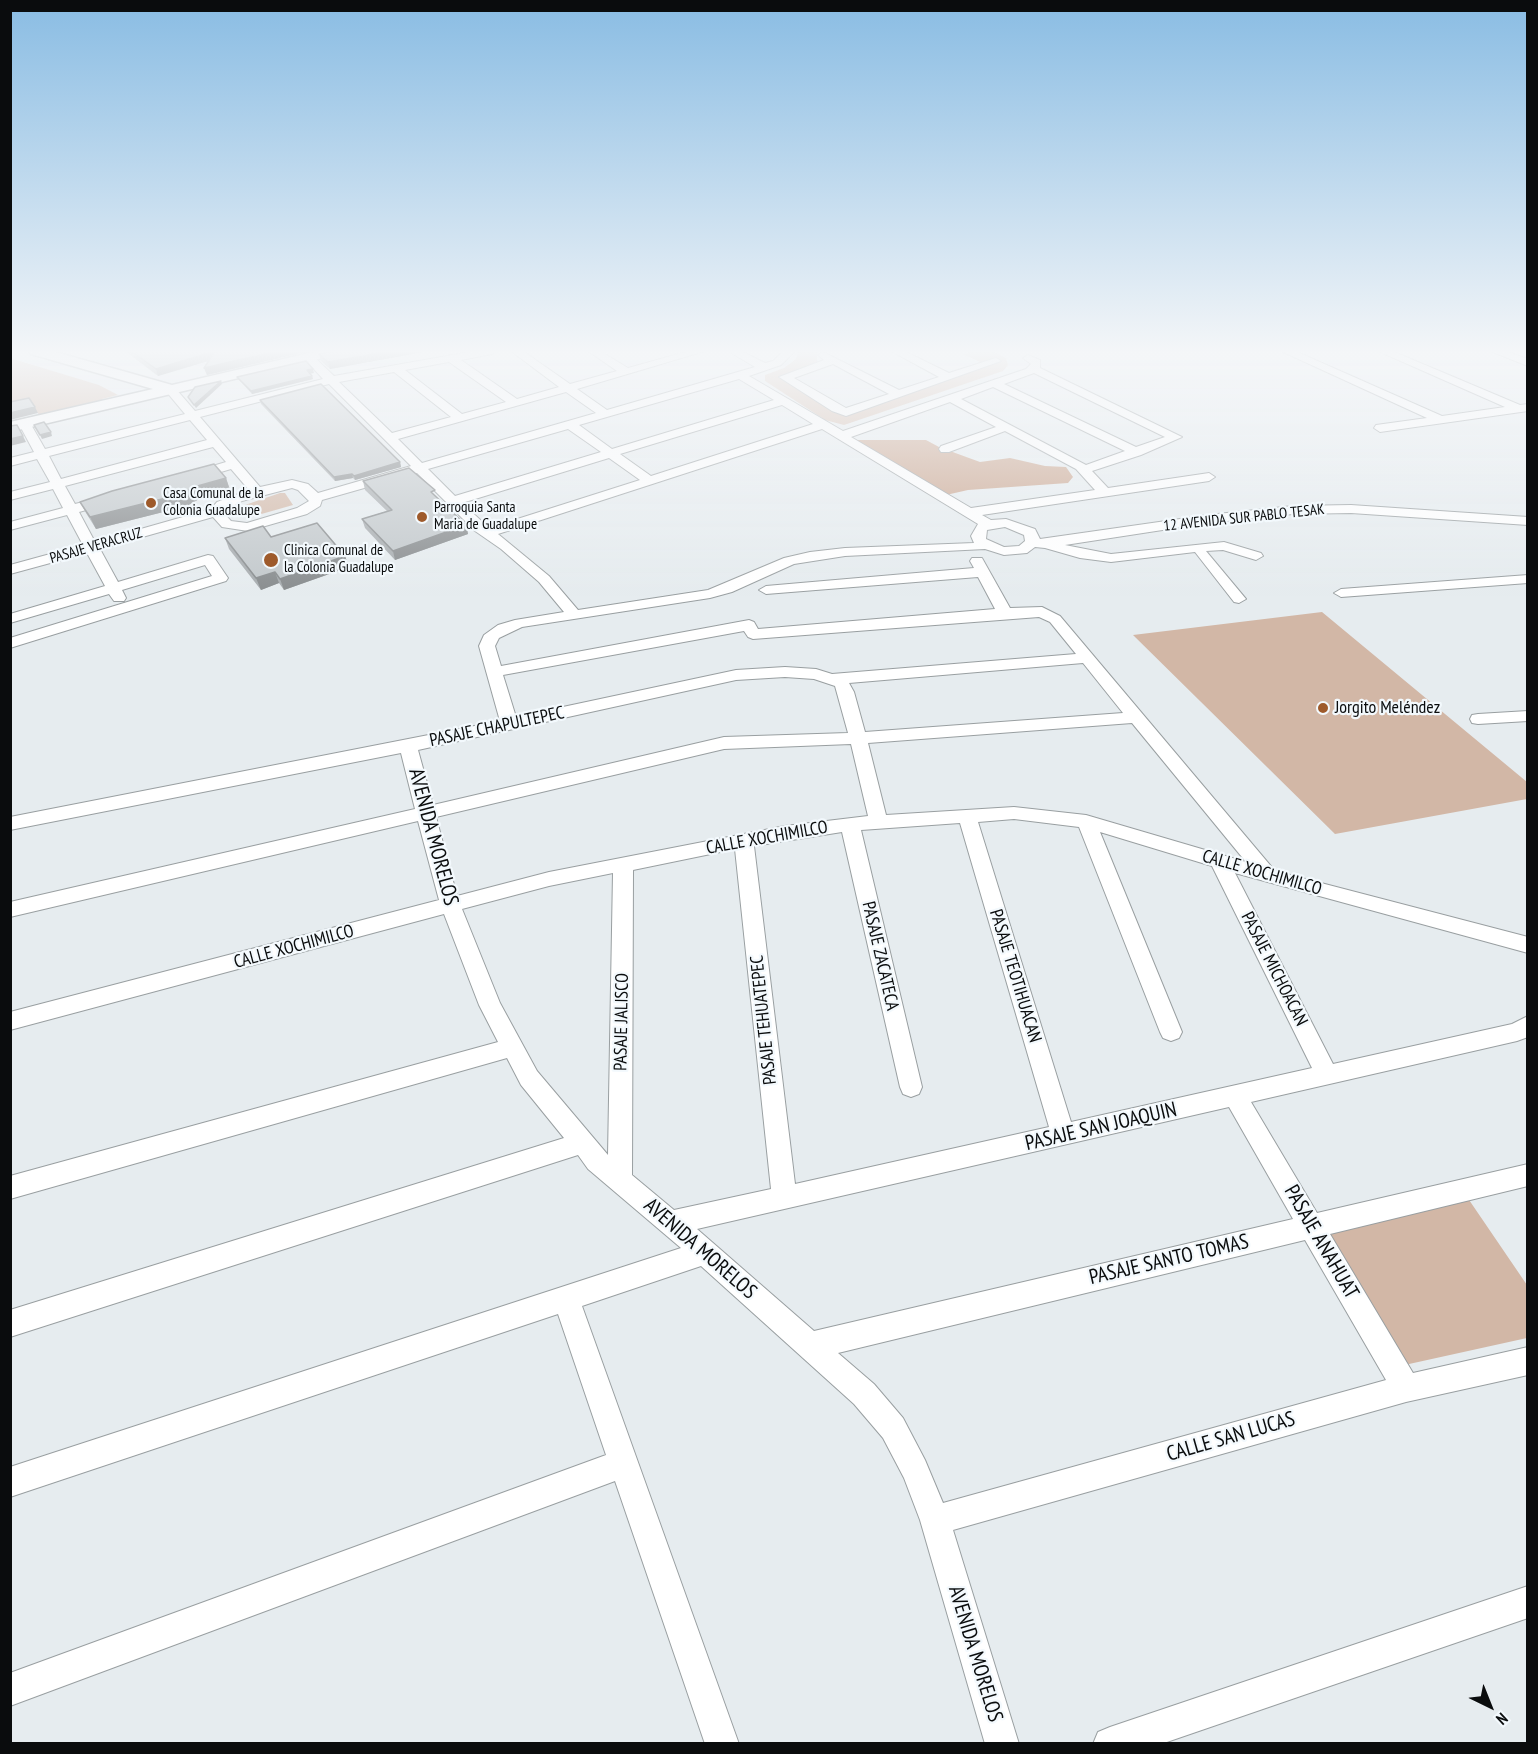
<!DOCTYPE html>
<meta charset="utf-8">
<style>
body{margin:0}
#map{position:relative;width:1538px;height:1754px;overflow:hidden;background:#e6ecef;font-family:"PT Sans Narrow",sans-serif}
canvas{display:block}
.frame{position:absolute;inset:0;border:12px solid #0a0c0d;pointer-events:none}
.north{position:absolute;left:1460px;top:1676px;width:60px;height:60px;-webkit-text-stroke:4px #f3f9fd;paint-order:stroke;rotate:137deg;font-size:16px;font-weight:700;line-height:24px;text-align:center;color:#0a0c0d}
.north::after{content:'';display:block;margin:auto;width:21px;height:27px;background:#0a0c0d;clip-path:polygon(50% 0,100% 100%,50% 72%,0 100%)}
</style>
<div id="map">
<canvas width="1538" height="1754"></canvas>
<div class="frame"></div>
<div class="north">N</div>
</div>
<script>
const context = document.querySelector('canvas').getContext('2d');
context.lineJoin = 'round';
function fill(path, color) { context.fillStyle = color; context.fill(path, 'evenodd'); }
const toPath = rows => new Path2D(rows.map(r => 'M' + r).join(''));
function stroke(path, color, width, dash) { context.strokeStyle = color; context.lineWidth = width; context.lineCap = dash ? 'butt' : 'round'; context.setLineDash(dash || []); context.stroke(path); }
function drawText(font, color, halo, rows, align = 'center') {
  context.font = font + ' "PT Sans Narrow",sans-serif'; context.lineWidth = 4.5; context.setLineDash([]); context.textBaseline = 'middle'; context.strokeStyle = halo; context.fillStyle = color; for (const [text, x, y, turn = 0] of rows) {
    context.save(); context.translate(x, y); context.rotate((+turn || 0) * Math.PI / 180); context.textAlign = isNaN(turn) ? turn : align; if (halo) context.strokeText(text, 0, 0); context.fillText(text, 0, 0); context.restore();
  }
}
fill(toPath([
 [799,351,817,351,817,361,821,366,794,375,793,380,847,410,982,363,963,354,974,351,992,351,1006,358,1008,365,1003,371,844,425,825,420,765,381,765,375,784,368,796,359],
 [10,358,99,385,118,395,102,399,104,401,39,415,32,404,11,408],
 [280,493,285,493,293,505,251,517,242,506],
 [1322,612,1527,782,1527,799,1335,834,1133,635],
 [1465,1194,1527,1285,1527,1338,1400,1366,1319,1228]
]), '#d2b7a6');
fill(toPath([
 [856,440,926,440,939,447,980,462,1010,458,1045,466,1066,467,1073,477,1068,483,968,490,946,495]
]), '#c9a38c');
const street = toPath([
 [475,351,497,351,492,354,461,360,517,399,559,387,511,351,523,351,570,384,617,371,588,351,600,351,628,368,689,351,705,351,577,389,607,410,755,367,728,351,741,351,765,363,773,361,784,351,795,351,781,365,749,376,843,431,1026,369,1031,364,1023,358,1028,355,1040,360,1040,368,1182,437,1141,455,1092,471,1108,488,1209,473,1215,477,1209,481,982,515,991,520,1006,519,1035,529,1040,539,1208,515,1293,506,1351,505,1528,517,1528,525,1351,513,1293,514,1208,523,1065,545,1111,554,1224,542,1261,553,1263,556,1256,560,1223,550,1206,551,1246,599,1239,603,1234,602,1195,552,1111,562,1080,558,1045,548,1035,547,1027,553,1004,555,985,549,845,556,794,564,732,592,710,598,522,627,499,638,495,646,501,666,749,620,754,622,758,629,995,609,978,577,766,594,759,590,766,586,974,568,970,561,972,558,982,558,1010,608,1042,607,1060,616,1275,871,1528,937,1528,953,1235,873,1333,1064,1512,1024,1528,1016,1528,1037,1517,1041,1251,1102,1317,1213,1528,1164,1528,1186,1330,1234,1413,1373,1528,1347,1528,1375,1406,1402,953,1530,1019,1744,985,1744,920,1520,904,1478,883,1438,854,1404,701,1266,582,1306,739,1744,705,1744,615,1481,10,1706,10,1673,606,1455,558,1314,10,1497,10,1467,681,1248,588,1169,578,1155,10,1337,10,1310,564,1138,521,1085,507,1058,10,1199,10,1176,498,1042,479,1005,444,914,10,1030,10,1012,439,900,418,821,10,917,10,902,415,809,401,753,10,830,10,817,500,721,479,646,484,635,498,625,515,620,564,612,539,582,501,549,475,531,417,473,322,500,320,506,307,514,248,531,222,527,213,517,100,549,118,582,208,555,213,556,228,578,226,581,10,648,10,638,212,576,205,565,122,590,126,598,124,601,114,601,109,594,10,623,10,614,105,586,87,553,10,574,10,565,83,545,67,515,10,530,10,522,63,508,53,489,10,500,10,492,50,482,37,459,10,466,10,458,34,452,19,424,25,420,29,421,45,449,185,414,165,390,167,388,175,388,195,411,323,379,303,357,308,354,312,355,334,376,475,351],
 [449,362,506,402,462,414,405,370,449,362],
 [394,372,451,417,392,433,339,382,394,372],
 [1034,373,1165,437,1136,447,1004,384,1034,373],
 [739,379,774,400,612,449,579,425,739,379],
 [329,384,411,466,318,493,308,484,292,480,260,487,200,417,329,384],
 [993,387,1125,451,1086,465,961,399,993,387],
 [566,392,596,413,422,463,398,439,566,392],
 [950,402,996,427,941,446,939,449,941,452,949,452,1005,431,1076,469,1095,490,971,508,851,437,950,402],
 [782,405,813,424,651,476,620,454,782,405],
 [190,420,207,440,61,479,49,456,190,420],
 [568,429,601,452,455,496,428,469,568,429],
 [822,429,978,524,971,536,974,543,845,548,810,552,784,558,708,590,578,610,549,576,498,534,822,429],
 [213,447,226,462,189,473,188,476,189,479,194,480,231,469,249,490,217,502,211,509,95,542,79,512,112,503,114,500,107,496,75,504,65,486,213,447],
 [609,458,640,480,489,528,462,503,609,458],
 [292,488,298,490,309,501,297,508,247,523,231,521,223,512,242,501,292,488],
 [1005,527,1024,535,1025,541,1019,546,1004,547,986,539,987,530,1005,527],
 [1039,617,1050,622,1076,654,832,674,816,669,785,667,736,670,516,717,503,675,744,631,748,637,753,639,1039,617],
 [1083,663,1123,713,865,732,854,692,849,683,1083,663],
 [785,677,814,679,835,686,848,733,724,737,433,805,418,750,736,680,785,677],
 [1132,723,1246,862,1086,815,1014,807,886,815,868,743,1132,723],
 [851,744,868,816,785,826,549,872,457,896,436,817,724,749,851,744],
 [1014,819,1079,827,1160,1032,1163,1038,1171,1041,1179,1038,1182,1032,1100,832,1212,866,1312,1068,1071,1122,978,822,1014,819],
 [960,823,1049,1127,795,1184,754,846,842,832,900,1087,903,1094,911,1097,919,1094,922,1087,861,830,960,823],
 [735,849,771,1189,674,1210,632,1175,633,870,735,849],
 [613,873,608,1155,537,1071,500,1003,462,909,549,886,613,873],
 [1229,1107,1293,1219,814,1331,697,1229,1229,1107],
 [1305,1240,1386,1380,943,1503,925,1460,903,1418,874,1384,838,1353,1305,1240],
 [891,351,904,351,949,373,996,358,1001,361,846,416,832,411,779,377,824,360,818,355,823,352,899,390,939,377,891,351],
 [833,364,889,394,846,408,794,378,833,364],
 [1281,351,1295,351,1442,416,1505,407,1378,351,1392,351,1520,405,1528,404,1528,411,1380,432,1374,428,1376,425,1427,418,1281,351],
 [1490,351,1505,351,1528,359,1528,366,1490,351],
 [1528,575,1528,583,1341,597,1334,593,1341,589,1528,575],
 [1528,711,1528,721,1478,724,1472,723,1470,719,1472,715,1478,714,1528,711],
 [1528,1586,1528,1618,1161,1744,1093,1744,1098,1732,1110,1727,1528,1586]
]);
const secondary = toPath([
 [29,351,52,351,172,385,318,351,343,351,336,355,10,432,10,422,153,389,31,354,29,351]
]);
stroke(street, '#999fa1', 2);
stroke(secondary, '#999fa1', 3);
fill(street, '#fff');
fill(secondary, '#fff');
fill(toPath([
 [125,351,309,351,207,375,204,368,209,361,158,376],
 [333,351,429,351,330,369,321,361,319,354],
 [310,373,312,376,313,379,252,394,239,380,237,377,314,373],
 [260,400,400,462,401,467,355,480,353,478,335,481,261,404],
 [226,478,230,490,199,499,187,506,96,529,86,513,80,502],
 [363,481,436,497,466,525,468,534,395,560,365,528,362,519,387,511,365,490],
 [225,538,345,556,349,567,284,590,279,583,261,590,229,549]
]), '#a7acaf');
fill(toPath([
 [215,351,217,358,158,376,156,369],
 [278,351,309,351,207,375,204,368],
 [391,351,429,351,330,369,328,362],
 [313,369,314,373,308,374,307,370],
 [312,376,313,379,252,394,251,391],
 [221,381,222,384,196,408,194,405],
 [35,407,38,413,10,420,10,413],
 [51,432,52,436,42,439,40,435],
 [23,436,26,442,10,446,10,439],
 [400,462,401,467,355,480,354,476],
 [352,474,353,478,335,481,334,477],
 [226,478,230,490,199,499,187,506,96,529,90,517],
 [466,525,468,534,395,560,393,551],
 [345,556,349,567,284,590,280,579],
 [275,572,279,583,261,590,256,578]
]), '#888c8e');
const building = toPath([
 [131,351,278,351,204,368,215,351,156,369,131,351],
 [333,351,391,351,328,362,319,354,333,351],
 [306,361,313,369,307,370,312,376,251,391,237,377,306,361],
 [221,381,194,405,188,397,195,387,221,381],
 [321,384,400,462,354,476,352,474,334,477,260,400,321,384],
 [29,398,35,407,10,413,10,402,29,398],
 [44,422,51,432,40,435,34,425,44,422],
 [17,425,23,436,10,439,10,426,17,425],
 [214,464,226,478,194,487,182,494,90,517,80,502,112,491,214,464],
 [409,468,435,490,431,492,466,525,393,551,362,519,392,510,363,481,409,468],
 [317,523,345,556,280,579,275,572,256,578,225,538,263,526,271,537,317,523]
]);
fill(building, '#c2c8cb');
stroke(building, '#888c8e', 1.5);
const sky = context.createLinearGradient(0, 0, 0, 596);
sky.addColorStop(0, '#89bce3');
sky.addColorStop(0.59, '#f4f6f8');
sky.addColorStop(1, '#f4f6f800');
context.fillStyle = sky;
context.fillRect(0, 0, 1538, 596);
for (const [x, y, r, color] of [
 [151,503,6,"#9e5a2b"],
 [422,517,6,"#9e5a2b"],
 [271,560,8,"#9e5a2b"],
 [1323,708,6,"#9e5a2b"]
]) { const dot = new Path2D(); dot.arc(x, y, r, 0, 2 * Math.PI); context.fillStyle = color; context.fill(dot); stroke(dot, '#f3f9fd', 2); }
drawText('15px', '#0a0c0d', '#f3f9fd', [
 ["Casa Comunal de la",163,494],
 ["Colonia Guadalupe",163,511],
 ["Parroquia Santa",434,508],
 ["Maria de Guadalupe",434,525],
 ["Clinica Comunal de",284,551],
 ["la Colonia Guadalupe",284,568]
], 'left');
drawText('15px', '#0a0c0d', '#f3f9fd', [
 ["12 AVENIDA SUR PABLO TESAK",1244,518,-6],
 ["PASAJE VERACRUZ",96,546,-16]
]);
drawText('18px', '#0a0c0d', '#f3f9fd', [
 ["Jorgito Meléndez",1335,708]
], 'left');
drawText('18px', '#0a0c0d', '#f3f9fd', [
 ["PASAJE CHAPULTEPEC",497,727,-12],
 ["CALLE XOCHIMILCO",767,838,-10],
 ["CALLE XOCHIMILCO",1262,873,16],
 ["CALLE XOCHIMILCO",294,947,-15],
 ["PASAJE ZACATECA",880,956,77],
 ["PASAJE MICHOACAN",1274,969,63],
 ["PASAJE TEOTIHUACAN",1015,976,73],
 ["PASAJE TEHUATEPEC",764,1020,-96],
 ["PASAJE JALISCO",622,1022,-89]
]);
drawText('21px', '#0a0c0d', '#f3f9fd', [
 ["AVENIDA MORELOS",433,837,75],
 ["PASAJE SAN JOAQUIN",1101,1127,-13],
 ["PASAJE ANAHUAT",1321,1242,60],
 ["AVENIDA MORELOS",700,1249,41],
 ["PASAJE SANTO TOMAS",1169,1260,-13],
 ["CALLE SAN LUCAS",1231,1437,-16],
 ["AVENIDA MORELOS",975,1654,73]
]);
</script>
